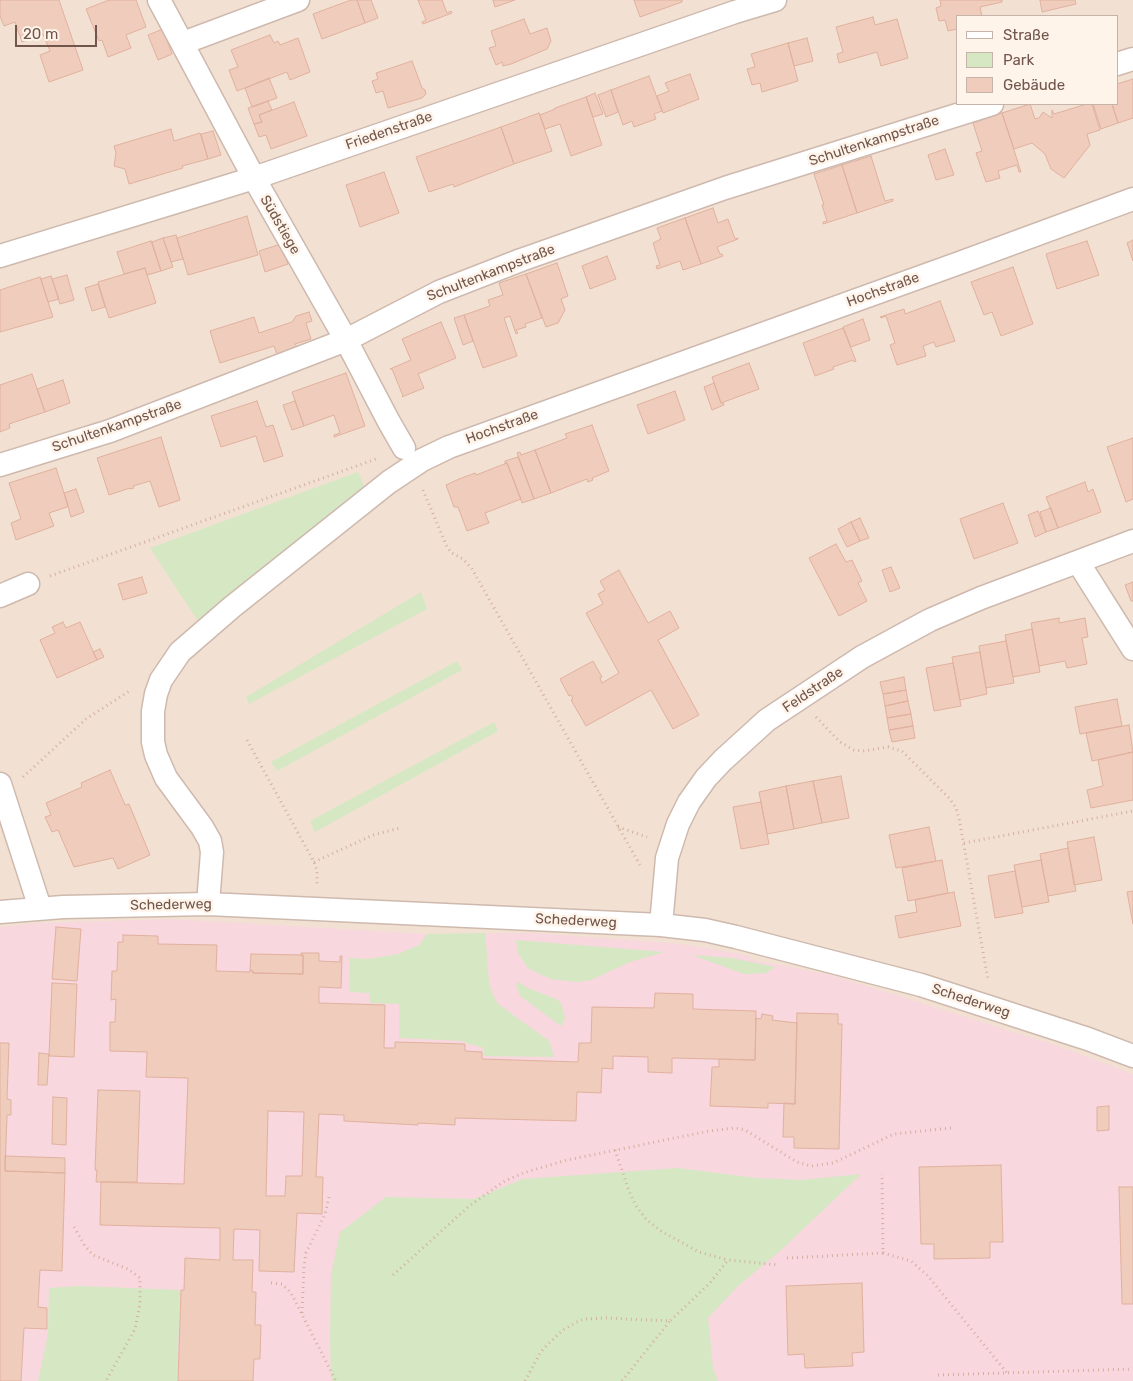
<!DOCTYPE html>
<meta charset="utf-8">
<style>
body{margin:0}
#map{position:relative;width:1133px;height:1381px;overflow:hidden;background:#fbf0e4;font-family:Rubik,sans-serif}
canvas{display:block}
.legend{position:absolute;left:956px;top:15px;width:162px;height:90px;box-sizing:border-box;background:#fef4ea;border:1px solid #c6b4aa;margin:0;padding:6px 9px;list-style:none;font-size:15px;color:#72554b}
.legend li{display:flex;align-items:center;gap:10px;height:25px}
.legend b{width:25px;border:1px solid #c6b4aa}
.scale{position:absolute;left:15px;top:25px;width:82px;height:22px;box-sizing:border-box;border:2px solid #72554b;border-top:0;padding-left:6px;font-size:15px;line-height:18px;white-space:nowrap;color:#72554b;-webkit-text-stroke:4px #fef4ea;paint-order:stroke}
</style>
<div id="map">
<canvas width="1133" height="1381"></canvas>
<ul class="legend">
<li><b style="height:6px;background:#fff"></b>Straße</li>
<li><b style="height:14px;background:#d5e8c3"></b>Park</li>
<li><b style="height:14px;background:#efccbc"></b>Gebäude</li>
</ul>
<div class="scale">20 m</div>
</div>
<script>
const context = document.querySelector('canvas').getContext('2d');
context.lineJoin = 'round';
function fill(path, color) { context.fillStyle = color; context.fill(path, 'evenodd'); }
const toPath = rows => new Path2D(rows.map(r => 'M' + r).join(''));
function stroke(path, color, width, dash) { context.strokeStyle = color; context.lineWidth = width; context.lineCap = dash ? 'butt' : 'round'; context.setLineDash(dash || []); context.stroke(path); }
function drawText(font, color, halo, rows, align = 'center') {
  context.font = font + ' Rubik,sans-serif'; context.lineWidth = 5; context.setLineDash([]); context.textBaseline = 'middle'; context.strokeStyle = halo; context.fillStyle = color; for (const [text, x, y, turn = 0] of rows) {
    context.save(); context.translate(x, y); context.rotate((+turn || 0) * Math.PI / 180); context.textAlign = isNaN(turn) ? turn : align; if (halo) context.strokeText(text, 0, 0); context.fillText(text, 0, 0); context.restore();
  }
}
fill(toPath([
 [0,0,1133,0,1133,1381,0,1381],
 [957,16,1117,16,1117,104,957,104]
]), '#f2e1d2');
fill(toPath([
 [171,919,427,934,531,933,672,943,724,951,749,956,753,960,831,975,1058,1046,1133,1074,1133,1381,0,1381,0,927,40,923]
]), '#f8d7de');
fill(toPath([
 [358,472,367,492,198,621,150,548],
 [421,592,427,609,249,704,246,697],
 [457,661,462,670,277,771,271,762],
 [494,722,498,731,315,832,310,821],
 [485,933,489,982,492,993,498,1004,549,1041,554,1057,484,1056,484,1048,469,1044,463,1041,399,1038,399,1004,370,1003,369,993,349,992,350,958,368,959,398,954,419,945,427,934],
 [516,940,664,952,630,962,591,980,577,982,551,979,537,973,528,968,518,953],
 [692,955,732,958,775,967,766,973,744,974],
 [518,982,528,988,556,999,561,1003,565,1019,561,1026,520,996,516,985],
 [678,1168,756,1178,802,1180,861,1174,781,1250,738,1286,708,1318,713,1368,718,1381,331,1381,330,1337,331,1275,340,1232,386,1197,474,1199,523,1179],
 [78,1286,180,1290,177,1381,38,1381,48,1334,49,1288]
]), '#d5e8c3');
const building = toPath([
 [0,0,59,0,83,70,49,82,40,55,50,51,43,34,22,42,15,22,4,26,0,16,0,0],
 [109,0,136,0,146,27,126,35,131,48,108,57,102,40,99,41,86,9,109,0],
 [351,0,357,0,365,23,322,39,313,14,351,0],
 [357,0,371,0,378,18,365,23,357,0],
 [418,0,442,0,447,13,451,11,452,13,423,24,422,22,426,20,418,0],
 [493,0,515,0,495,7,493,0],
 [634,0,682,0,682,2,640,17,634,0],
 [940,0,1002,0,1002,2,980,7,982,16,957,16,957,29,948,31,945,20,939,21,936,8,941,6,940,0],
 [1040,0,1075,0,1076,4,1042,12,1040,0],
 [873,17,875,25,897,19,908,58,881,66,877,52,839,63,837,54,843,52,836,27,873,17],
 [524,19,530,34,547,28,551,41,547,49,511,64,503,66,502,62,496,65,489,48,496,46,491,31,524,19],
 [163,29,172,54,158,60,148,35,163,29],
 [270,35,274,43,278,41,280,45,298,38,310,72,290,80,287,72,237,91,229,70,238,67,231,50,270,35],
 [807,38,813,61,794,66,788,43,807,38],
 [788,43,798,81,762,92,760,83,752,85,747,69,755,67,751,54,788,43],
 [412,61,422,88,425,90,426,94,422,98,388,108,383,91,376,93,372,81,378,79,376,73,412,61],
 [690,74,699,99,663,113,657,96,669,91,665,83,690,74],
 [649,76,662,111,654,114,656,119,634,127,632,121,623,125,611,90,649,76],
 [269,78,277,98,252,107,245,88,269,78],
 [1133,79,1133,118,1118,123,1112,104,1117,104,1117,84,1133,79],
 [611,90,618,112,606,117,598,95,611,90],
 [595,93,603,114,593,117,586,97,595,93],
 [586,97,602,145,571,156,560,124,545,129,540,115,555,109,555,108,586,97],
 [268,101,272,110,259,115,262,122,254,124,248,108,268,101],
 [294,102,307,136,271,149,266,135,259,137,254,124,262,122,259,115,294,102],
 [1030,104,1035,119,1039,118,1043,112,1052,118,1052,110,1054,114,1087,104,1092,104,1100,130,1087,134,1090,145,1064,178,1051,169,1045,154,1032,143,1014,149,1002,113,1030,104],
 [1093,104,1112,104,1118,123,1101,129,1093,104],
 [539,113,552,151,514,164,501,127,539,113],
 [1002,113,1021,172,1019,172,1017,165,998,171,1000,178,986,182,976,153,982,151,973,123,1002,113],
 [501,127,514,164,454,187,453,184,429,192,416,157,501,127],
 [171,129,174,141,200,133,208,159,182,166,183,168,129,184,125,169,114,166,116,153,114,146,171,129],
 [213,131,221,155,208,159,201,134,213,131],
 [945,149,954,175,936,180,928,155,945,149],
 [871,156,885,201,893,199,893,201,857,213,842,165,871,156],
 [842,165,857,213,823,224,823,222,827,221,822,205,824,205,814,174,842,165],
 [384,172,399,213,360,227,346,185,384,172],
 [713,208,718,223,728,219,735,239,738,238,738,239,717,247,720,254,722,254,723,256,701,264,685,218,713,208],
 [247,216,258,255,188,275,177,238,247,216],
 [685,218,701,264,683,270,680,261,657,269,656,266,660,265,653,243,661,239,657,228,685,218],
 [176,235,183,259,171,262,163,238,176,235],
 [163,238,173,267,161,271,152,242,163,238],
 [1133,240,1133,261,1127,243,1133,240],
 [151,241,161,271,147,275,145,268,124,274,117,252,151,241],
 [1087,241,1099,275,1057,289,1046,254,1087,241],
 [281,244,288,264,265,272,259,251,281,244],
 [607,256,616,279,590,289,582,266,607,256],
 [557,263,568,296,561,299,565,310,558,323,546,327,526,274,557,263],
 [1013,267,1033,324,1001,336,992,312,984,315,971,282,1013,267],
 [145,268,156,303,109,318,98,282,145,268],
 [526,274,542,318,525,324,526,327,516,330,518,333,516,334,510,316,504,318,517,356,483,368,464,315,490,306,488,300,503,295,499,283,526,274],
 [67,275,74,300,60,304,52,279,67,275],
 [51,276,59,299,48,302,41,279,51,276],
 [40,277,53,317,0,332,0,290,40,277],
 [98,284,105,307,92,311,85,288,98,284],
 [940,301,955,341,936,347,934,342,923,346,926,356,897,365,890,345,895,343,886,316,881,318,880,317,904,309,905,314,940,301],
 [309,312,312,321,306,323,311,339,295,344,297,347,277,354,274,346,220,363,210,331,254,317,259,333,292,322,296,316,309,312],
 [464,315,473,341,463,345,454,318,464,315],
 [863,319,870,340,851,347,843,327,863,319],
 [441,322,456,358,418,374,424,388,402,397,403,396,392,369,390,369,411,360,402,339,441,322],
 [843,328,856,361,854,362,853,360,833,367,834,369,815,376,803,343,843,328],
 [749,363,759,389,721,403,712,377,749,363],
 [346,373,365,426,334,437,334,435,340,433,334,415,304,426,292,392,346,373],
 [32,374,45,412,9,424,10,428,0,432,0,385,32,374],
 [63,380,70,403,45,412,37,389,63,380],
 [714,383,721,403,723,403,724,405,712,410,704,387,714,383],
 [675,391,685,420,648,434,637,405,675,391],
 [257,401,266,427,273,425,283,456,264,462,256,436,221,447,211,416,257,401],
 [295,401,304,426,292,430,283,405,295,401],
 [592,425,609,471,592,478,593,480,588,482,587,479,551,493,535,450,567,438,565,434,592,425],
 [161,437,180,500,159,507,150,481,133,486,134,488,130,489,130,488,109,495,97,458,161,437],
 [1133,438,1133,499,1126,502,1107,447,1133,438],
 [535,450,551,493,534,499,517,453,520,452,521,455,535,450],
 [518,457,534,499,522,503,507,463,505,464,505,461,518,457],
 [507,463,521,499,485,513,489,523,467,531,458,507,454,507,446,485,459,479,475,473,476,475,507,463],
 [56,468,68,505,67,507,49,513,54,526,16,540,11,523,21,519,9,483,56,468],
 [1085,482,1088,492,1093,489,1101,512,1058,528,1046,497,1085,482],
 [76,489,84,512,71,517,64,493,76,489],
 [1003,503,1018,543,974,559,960,519,1003,503],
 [1051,508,1058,528,1046,532,1040,512,1051,508],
 [1038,511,1046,532,1035,537,1028,515,1038,511],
 [860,518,869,538,860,541,851,522,860,518],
 [851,522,860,541,847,547,838,529,851,522],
 [836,544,846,562,852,560,862,581,858,583,867,601,839,616,809,558,836,544],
 [891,567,900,588,890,592,882,570,891,567],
 [619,570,648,623,670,611,679,628,658,640,699,715,673,729,651,690,586,726,571,700,573,699,571,695,569,696,560,679,593,661,602,677,600,678,602,683,619,673,586,613,603,604,598,594,605,590,600,581,619,570],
 [142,577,147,593,123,600,118,584,142,577],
 [1133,582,1133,601,1131,601,1125,585,1133,582],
 [1059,618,1059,623,1085,618,1088,637,1082,638,1087,664,1067,668,1065,661,1039,666,1031,623,1059,618],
 [63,622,66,628,80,622,97,660,57,678,40,640,55,633,52,627,63,622],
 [1032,629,1040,672,1013,677,1005,635,1032,629],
 [1006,641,1014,683,986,688,979,646,1006,641],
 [100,649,104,657,97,660,93,652,100,649],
 [980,652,987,694,960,700,952,657,980,652],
 [953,663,961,706,934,711,926,668,953,663],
 [904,677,906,690,883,694,880,682,904,677],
 [906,690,908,701,885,706,883,694,906,690],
 [1117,699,1122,726,1080,734,1075,707,1117,699],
 [908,701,911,714,887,718,885,706,908,701],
 [911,714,913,726,889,730,887,718,911,714],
 [1129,725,1133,752,1092,761,1086,733,1129,725],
 [913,726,915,738,892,742,889,730,913,726],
 [1133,752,1133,800,1091,808,1087,790,1103,786,1098,760,1133,752],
 [110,770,125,805,129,804,150,855,118,869,113,858,74,867,58,830,52,832,45,817,51,815,46,803,82,787,81,783,110,770],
 [841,776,849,818,822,823,813,781,841,776],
 [813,781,822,823,794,829,786,786,813,781],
 [786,786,794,829,767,834,759,792,786,786],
 [761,802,769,844,741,849,733,807,761,802],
 [929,827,936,861,896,868,889,835,929,827],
 [1094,837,1102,880,1074,885,1067,842,1094,837],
 [1068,848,1076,891,1048,896,1040,854,1068,848],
 [942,860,948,893,908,901,902,868,942,860],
 [1041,860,1049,902,1022,907,1014,865,1041,860],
 [1015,871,1023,913,995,918,988,876,1015,871],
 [1133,891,1133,924,1127,892,1133,891],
 [954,892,961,926,899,938,895,916,917,912,915,900,954,892],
 [56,927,81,929,77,981,52,979,56,927],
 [123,935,158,936,158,944,217,945,216,971,250,972,250,970,253,971,253,973,303,974,303,955,301,955,301,953,319,953,319,961,340,962,340,956,342,956,341,988,319,987,319,1003,385,1005,384,1048,395,1048,395,1042,465,1044,465,1051,482,1052,482,1059,578,1062,579,1043,591,1043,592,1007,654,1008,655,993,693,994,693,1009,756,1011,755,1060,672,1058,672,1073,648,1072,648,1057,613,1056,613,1069,602,1068,601,1093,577,1092,576,1121,455,1118,455,1125,418,1123,418,1125,344,1121,344,1115,319,1114,316,1177,323,1177,322,1214,297,1213,294,1272,259,1271,260,1230,234,1229,233,1260,253,1260,252,1292,256,1292,255,1325,261,1325,260,1359,254,1359,253,1381,178,1381,181,1290,184,1290,185,1258,220,1260,220,1228,100,1225,101,1182,184,1184,188,1078,146,1077,147,1052,110,1051,110,1022,115,1022,116,999,111,1000,112,971,117,971,118,942,123,942,123,935],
 [268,1111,304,1112,302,1176,286,1176,285,1196,266,1196,268,1111],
 [251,954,303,955,303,974,253,973,253,971,250,970,251,954],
 [52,983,77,984,74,1057,49,1056,52,983],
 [797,1013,838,1014,838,1024,842,1024,839,1149,794,1148,794,1137,783,1137,784,1103,795,1104,797,1013],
 [762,1014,773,1016,772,1020,797,1023,795,1104,768,1103,768,1108,710,1106,712,1067,719,1067,719,1059,755,1060,756,1018,761,1019,762,1014],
 [0,1043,9,1043,7,1099,11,1100,11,1115,7,1115,5,1171,65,1173,62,1271,40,1270,38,1307,47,1308,47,1329,24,1328,21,1381,0,1381,0,1043],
 [39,1053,49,1054,47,1085,38,1085,39,1053],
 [98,1090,140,1091,137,1182,96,1182,97,1170,95,1170,98,1090],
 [53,1097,67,1098,66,1145,52,1144,53,1097],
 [1109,1106,1109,1130,1097,1131,1097,1107,1109,1106],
 [5,1156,65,1158,65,1173,5,1171,5,1156],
 [1001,1165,1003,1242,990,1242,990,1258,934,1259,934,1244,921,1244,919,1167,1001,1165],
 [1119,1187,1133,1187,1133,1304,1122,1304,1119,1187],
 [862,1283,864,1352,852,1353,853,1366,805,1368,804,1354,788,1355,786,1286,862,1283]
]);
fill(building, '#efccbc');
stroke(building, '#e1b19e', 1);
const minor = toPath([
 [159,0,254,178,346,340,389,422,404,448],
 [183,43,298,0],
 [1117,64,1133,59],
 [0,256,254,178,735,12,775,0],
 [0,465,110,431,346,340,439,292,521,260,725,188,992,104],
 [1078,562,1133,649],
 [0,596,28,584],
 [0,784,40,908],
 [208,904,212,852,210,841,202,827,166,778,156,755,153,742,153,711,156,694,161,680,180,652,232,607,389,482,422,460,449,447,962,262,1133,199],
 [0,912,63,907,208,904,661,925,705,930,736,937,921,985,1088,1039,1133,1056],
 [661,925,667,858,678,824,689,802,706,778,723,760,767,720,862,657,930,620,981,598,1133,541]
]);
stroke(minor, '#ceb9ae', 25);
stroke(toPath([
 [423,490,447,547,452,553,463,559,472,569,640,865],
 [50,576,376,459],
 [816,717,840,742,854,750,863,751,888,747,902,751,950,799,956,808,959,818,988,980],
 [247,740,314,862,317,870,317,884],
 [23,777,86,719,131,690],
 [618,827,647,837],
 [964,843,1133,811],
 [314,862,373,835,400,828],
 [615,1150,629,1191,636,1206,646,1219,661,1231,699,1252,728,1260],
 [74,1227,85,1246,93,1255,128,1269,140,1278,140,1304,135,1329,106,1381],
 [883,1253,911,1261,928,1276,1007,1373],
 [787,1258,883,1253,882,1174],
 [393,1275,468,1207,503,1182,523,1173,567,1160,709,1131,735,1128,745,1130,797,1162,811,1166,833,1163,894,1134,951,1128],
 [271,1283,282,1284,291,1293,336,1381],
 [302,1313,304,1266,306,1253,325,1214,329,1197],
 [938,1375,1133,1369],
 [525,1381,540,1353,547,1345,563,1330,577,1322,584,1319,606,1318,670,1321,709,1284,728,1260,779,1265],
 [622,1381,670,1321]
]), '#d4afa0', 3, [1, 4]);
stroke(minor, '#fff', 22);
drawText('14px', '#72554b', '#fef4ea', [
 ["Friedenstraße",389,131,-19],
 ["Schultenkampstraße",874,141,-18],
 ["Südstiege",280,225,60],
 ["Schultenkampstraße",491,273,-21],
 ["Hochstraße",883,290,-20],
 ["Schultenkampstraße",117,426,-19],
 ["Hochstraße",502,427,-20],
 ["Feldstraße",813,690,-34],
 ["Schederweg",171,905,-1],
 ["Schederweg",576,921,3],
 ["Schederweg",971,1001,18]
]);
</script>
